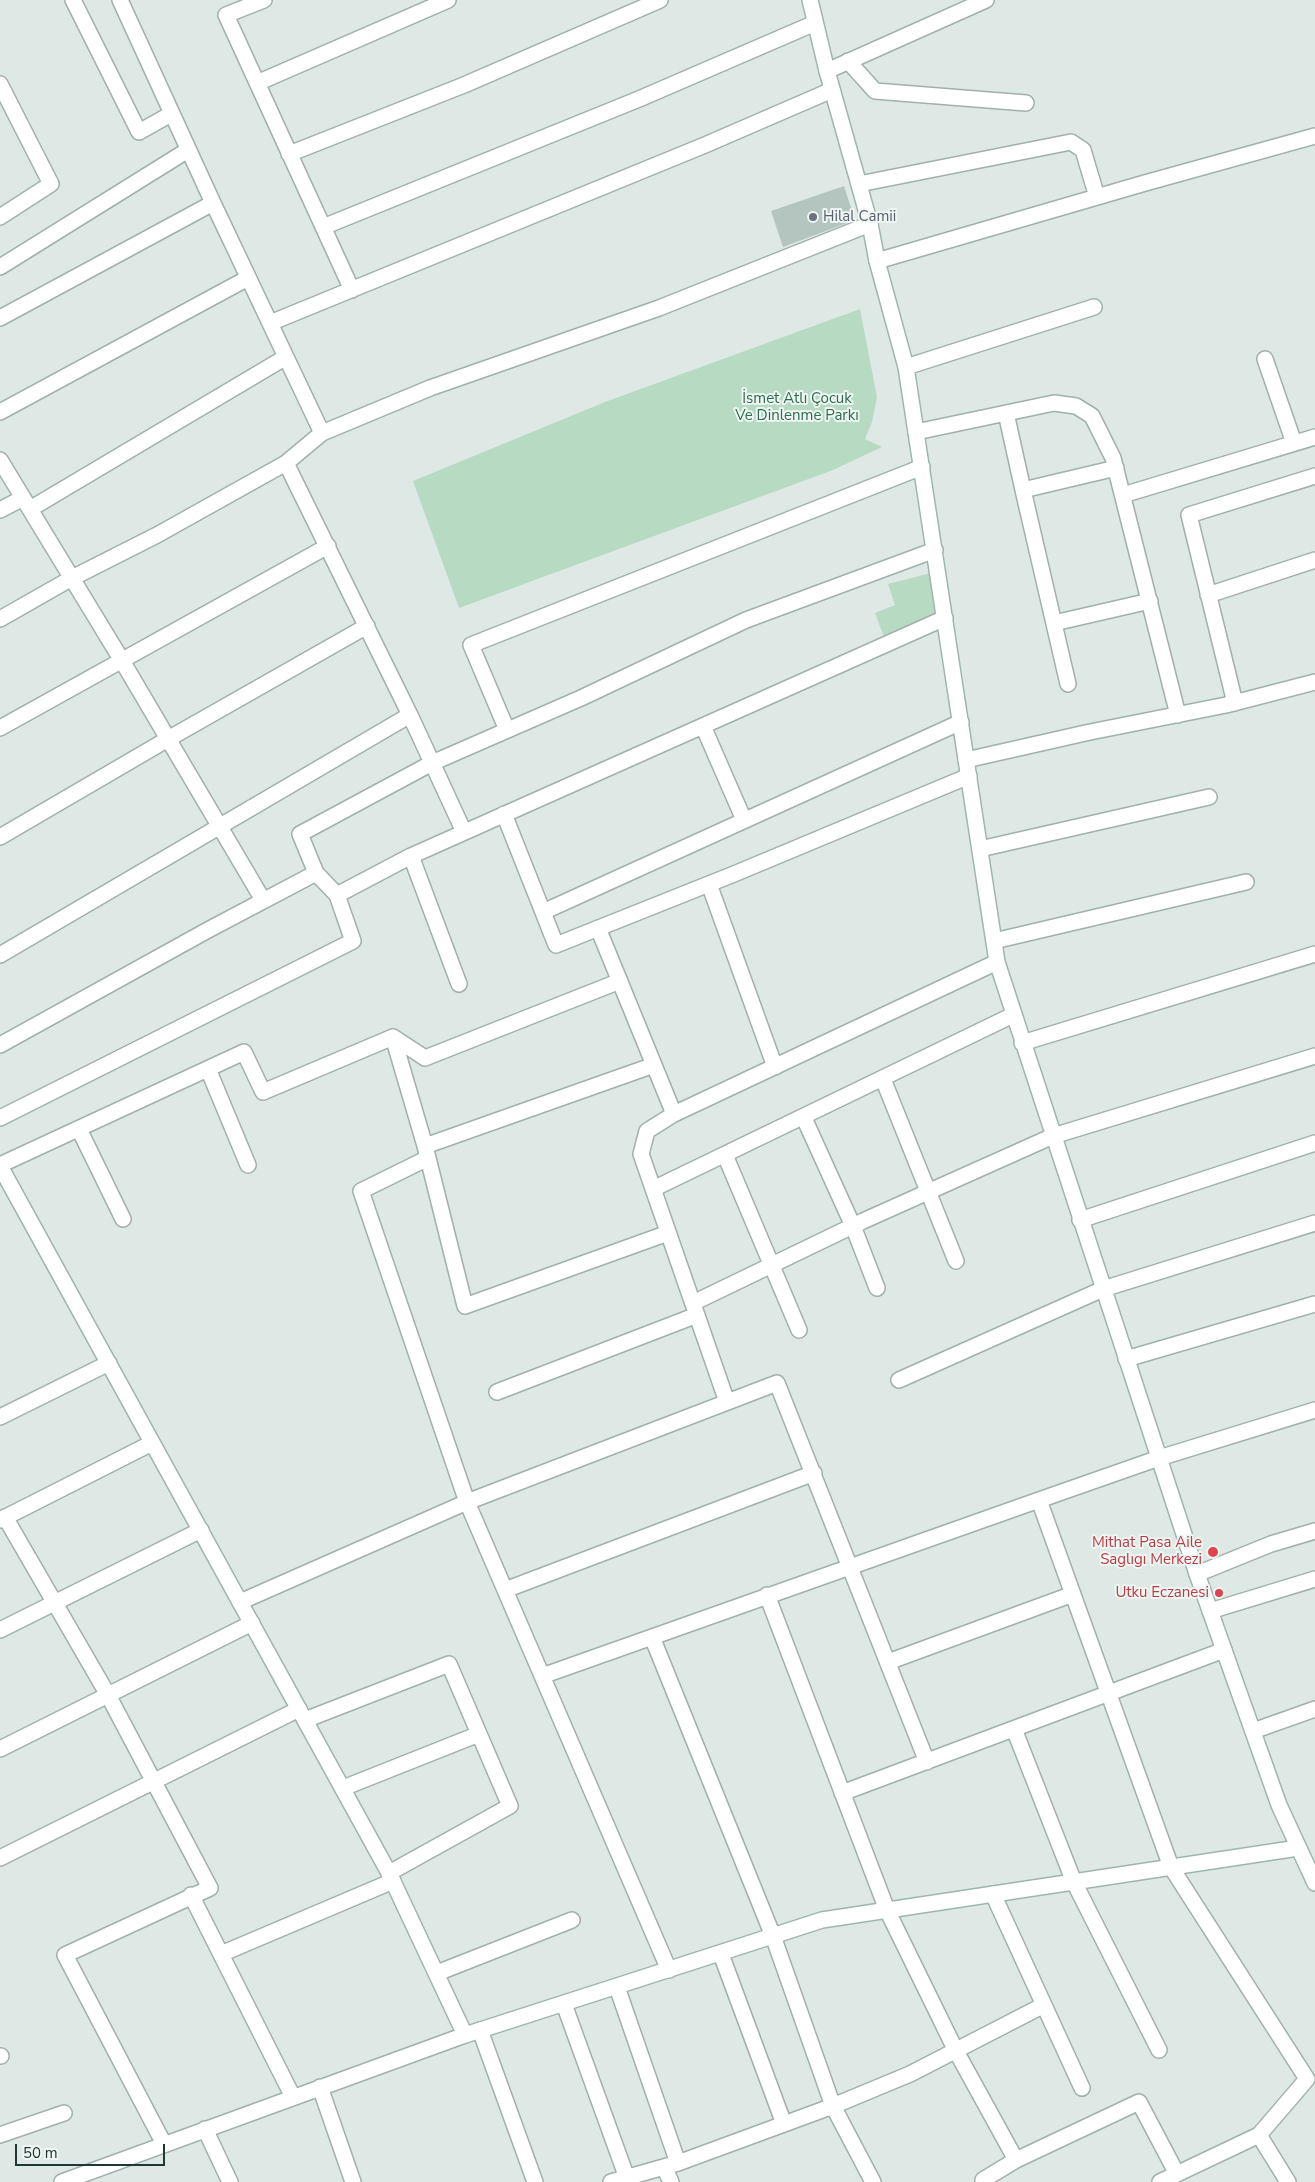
<!DOCTYPE html>
<meta charset="utf-8">
<style>
body{margin:0}
#map{position:relative;width:1315px;height:2182px;overflow:hidden;background:#dee9e5;font-family:"Nunito Sans",sans-serif}
canvas{display:block}
.scale{position:absolute;left:15px;top:2144px;width:150px;height:22px;box-sizing:border-box;border:2px solid #203834;border-top:0;padding-left:6px;font-size:15px;line-height:18px;white-space:nowrap;color:#203834;-webkit-text-stroke:4px #eef6f3;paint-order:stroke}
</style>
<div id="map">
<canvas width="1315" height="2182"></canvas>
<div class="scale">50 m</div>
</div>
<script>
const context = document.querySelector('canvas').getContext('2d');
context.lineJoin = 'round';
function fill(path, color) { context.fillStyle = color; context.fill(path, 'evenodd'); }
const toPath = rows => new Path2D(rows.map(r => 'M' + r).join(''));
function stroke(path, color, width, dash) { context.strokeStyle = color; context.lineWidth = width; context.lineCap = dash ? 'butt' : 'round'; context.setLineDash(dash || []); context.stroke(path); }
function drawText(font, color, halo, rows, align = 'center') {
  context.font = font + ' "Nunito Sans",sans-serif'; context.lineWidth = 4; context.setLineDash([]); context.textBaseline = 'middle'; context.strokeStyle = halo; context.fillStyle = color; for (const [text, x, y, turn = 0] of rows) {
    context.save(); context.translate(x, y); context.rotate((+turn || 0) * Math.PI / 180); context.textAlign = isNaN(turn) ? turn : align; if (halo) context.strokeText(text, 0, 0); context.fillText(text, 0, 0); context.restore();
  }
}
fill(toPath([
 [860,309,877,397,872,422,865,439,882,447,833,470,459,608,413,481,605,402],
 [931,573,938,621,887,645,875,613,895,605,888,584]
]), '#b7dac3');
fill(toPath([
 [844,186,855,220,783,247,771,211]
]), '#b4c4be');
const street = toPath([
 [73,0,139,132,171,114],
 [120,0,213,203,322,433],
 [264,0,226,15,352,290],
 [848,61,875,91,1026,103],
 [827,71,986,0],
 [257,83,448,0],
 [0,84,51,184,0,217],
 [289,154,464,85,660,0],
 [859,184,1071,142,1083,150,1097,197],
 [323,227,639,99,815,23],
 [877,261,1145,183,1315,136],
 [0,267,188,150],
 [0,318,213,203],
 [270,323,705,145,832,90],
 [1265,359,1294,443],
 [906,367,1094,307],
 [0,412,248,278],
 [1006,413,1023,490],
 [916,432,1054,403,1076,406,1092,416,1113,458,1178,715],
 [0,460,121,659,263,900],
 [286,463,410,715,464,832],
 [1123,495,1315,437],
 [30,509,286,357],
 [0,510,23,498],
 [1208,595,1315,560],
 [0,619,72,578,157,535,286,463,322,433,430,388,659,308,870,224],
 [1054,623,1150,601],
 [1068,684,1023,490,1116,468],
 [1235,703,1189,515,1315,476],
 [703,726,744,820],
 [0,728,328,546],
 [507,730,471,645,922,467],
 [966,760,1090,732,1226,705,1315,682],
 [504,814,556,945,734,874,969,776],
 [0,837,168,739,367,626],
 [980,849,1209,797],
 [411,856,459,984],
 [709,884,775,1067],
 [337,895,411,856,945,618],
 [543,912,961,722],
 [598,928,674,1114,647,1131,641,1154,727,1402],
 [994,941,1246,882],
 [0,955,410,715],
 [393,1037,425,1146,465,1306,668,1233],
 [1022,1043,1315,954],
 [0,1045,208,930,316,873],
 [208,1069,248,1165],
 [883,1079,956,1261],
 [674,1114,997,962],
 [0,1118,353,941,337,895,316,873,300,834,432,763,581,698,746,620,935,550],
 [804,1118,853,1226,877,1288],
 [79,1129,123,1219],
 [425,1146,654,1065],
 [725,1155,799,1330],
 [428,1158,361,1191,467,1502,777,1383,927,1762],
 [0,1165,244,1052,263,1092,393,1037,425,1058,620,981],
 [653,1189,1013,1015],
 [1080,1220,1315,1143],
 [693,1303,863,1221,1053,1136,1315,1056],
 [1126,1359,1315,1304],
 [899,1380,1103,1289,1315,1223],
 [497,1392,697,1315],
 [1039,1500,1171,1867,1307,2079,1259,2135,1160,2182],
 [5,1517,108,1695,210,1888,65,1955,164,2144],
 [0,1520,152,1443],
 [1197,1574,1271,1544,1315,1531],
 [505,1590,814,1473],
 [767,1595,887,1910,956,2051,1016,2160],
 [240,1602,467,1502,669,1970],
 [1210,1611,1315,1579],
 [0,1630,201,1530],
 [652,1637,773,1936,833,2106,873,2182],
 [888,1662,1073,1594],
 [542,1676,1039,1500,1159,1458,1315,1410],
 [305,1720,449,1664,510,1806,389,1873],
 [1014,1729,1074,1882,1159,2050],
 [1253,1731,1315,1709],
 [0,1749,252,1623],
 [343,1788,479,1734],
 [842,1793,1224,1650],
 [0,1858,299,1709],
 [993,1894,1082,2088],
 [191,1895,293,2097],
 [221,1954,393,1881],
 [721,1954,784,2124],
 [437,1973,572,1920],
 [617,1987,678,2163],
 [564,2004,627,2178],
 [480,2030,535,2182],
 [0,2056,1,2056],
 [320,2087,353,2182],
 [205,2129,230,2182],
 [0,2135,64,2113],
 [1259,2135,1288,2182],
 [664,2167,671,2182],
 [62,2182,465,2035],
 [611,2182,678,2163,833,2106,910,2074,1044,2005],
 [984,2182,983,2180,1016,2160,1139,2102,1177,2174]
]);
const secondary = toPath([
 [810,0,827,71,870,224,877,261,906,367,997,962,1197,1574,1279,1805,1315,1883],
 [0,1166,389,1873,465,2035,822,1920,1298,1848],
 [0,1417,109,1363]
]);
stroke(street, '#a1b0ac', 18);
stroke(secondary, '#9eb5ae', 18);
stroke(street, '#fff', 15);
stroke(secondary, '#fff', 15);
for (const [x, y, r, color] of [
 [813,217,5,"#6b7280"],
 [1213,1552,6,"#e0444e"],
 [1219,1593,5,"#e0444e"]
]) { const dot = new Path2D(); dot.arc(x, y, r, 0, 2 * Math.PI); context.fillStyle = color; context.fill(dot); stroke(dot, '#eef6f3', 2); }
drawText('15px', '#5b616d', '#eef6f3', [
 ["Hilal Camii",823,217]
], 'left');
drawText('15px', '#2c6d4b', '#eef6f3', [
 ["İsmet Atlı Çocuk",797,399],
 ["Ve Dinlenme Parkı",797,416]
]);
drawText('15px', '#be3a42', '#eef6f3', [
 ["Mithat Pasa Aile",1202,1543],
 ["Saglıgı Merkezi",1202,1560],
 ["Utku Eczanesi",1209,1593]
], 'right');
</script>
